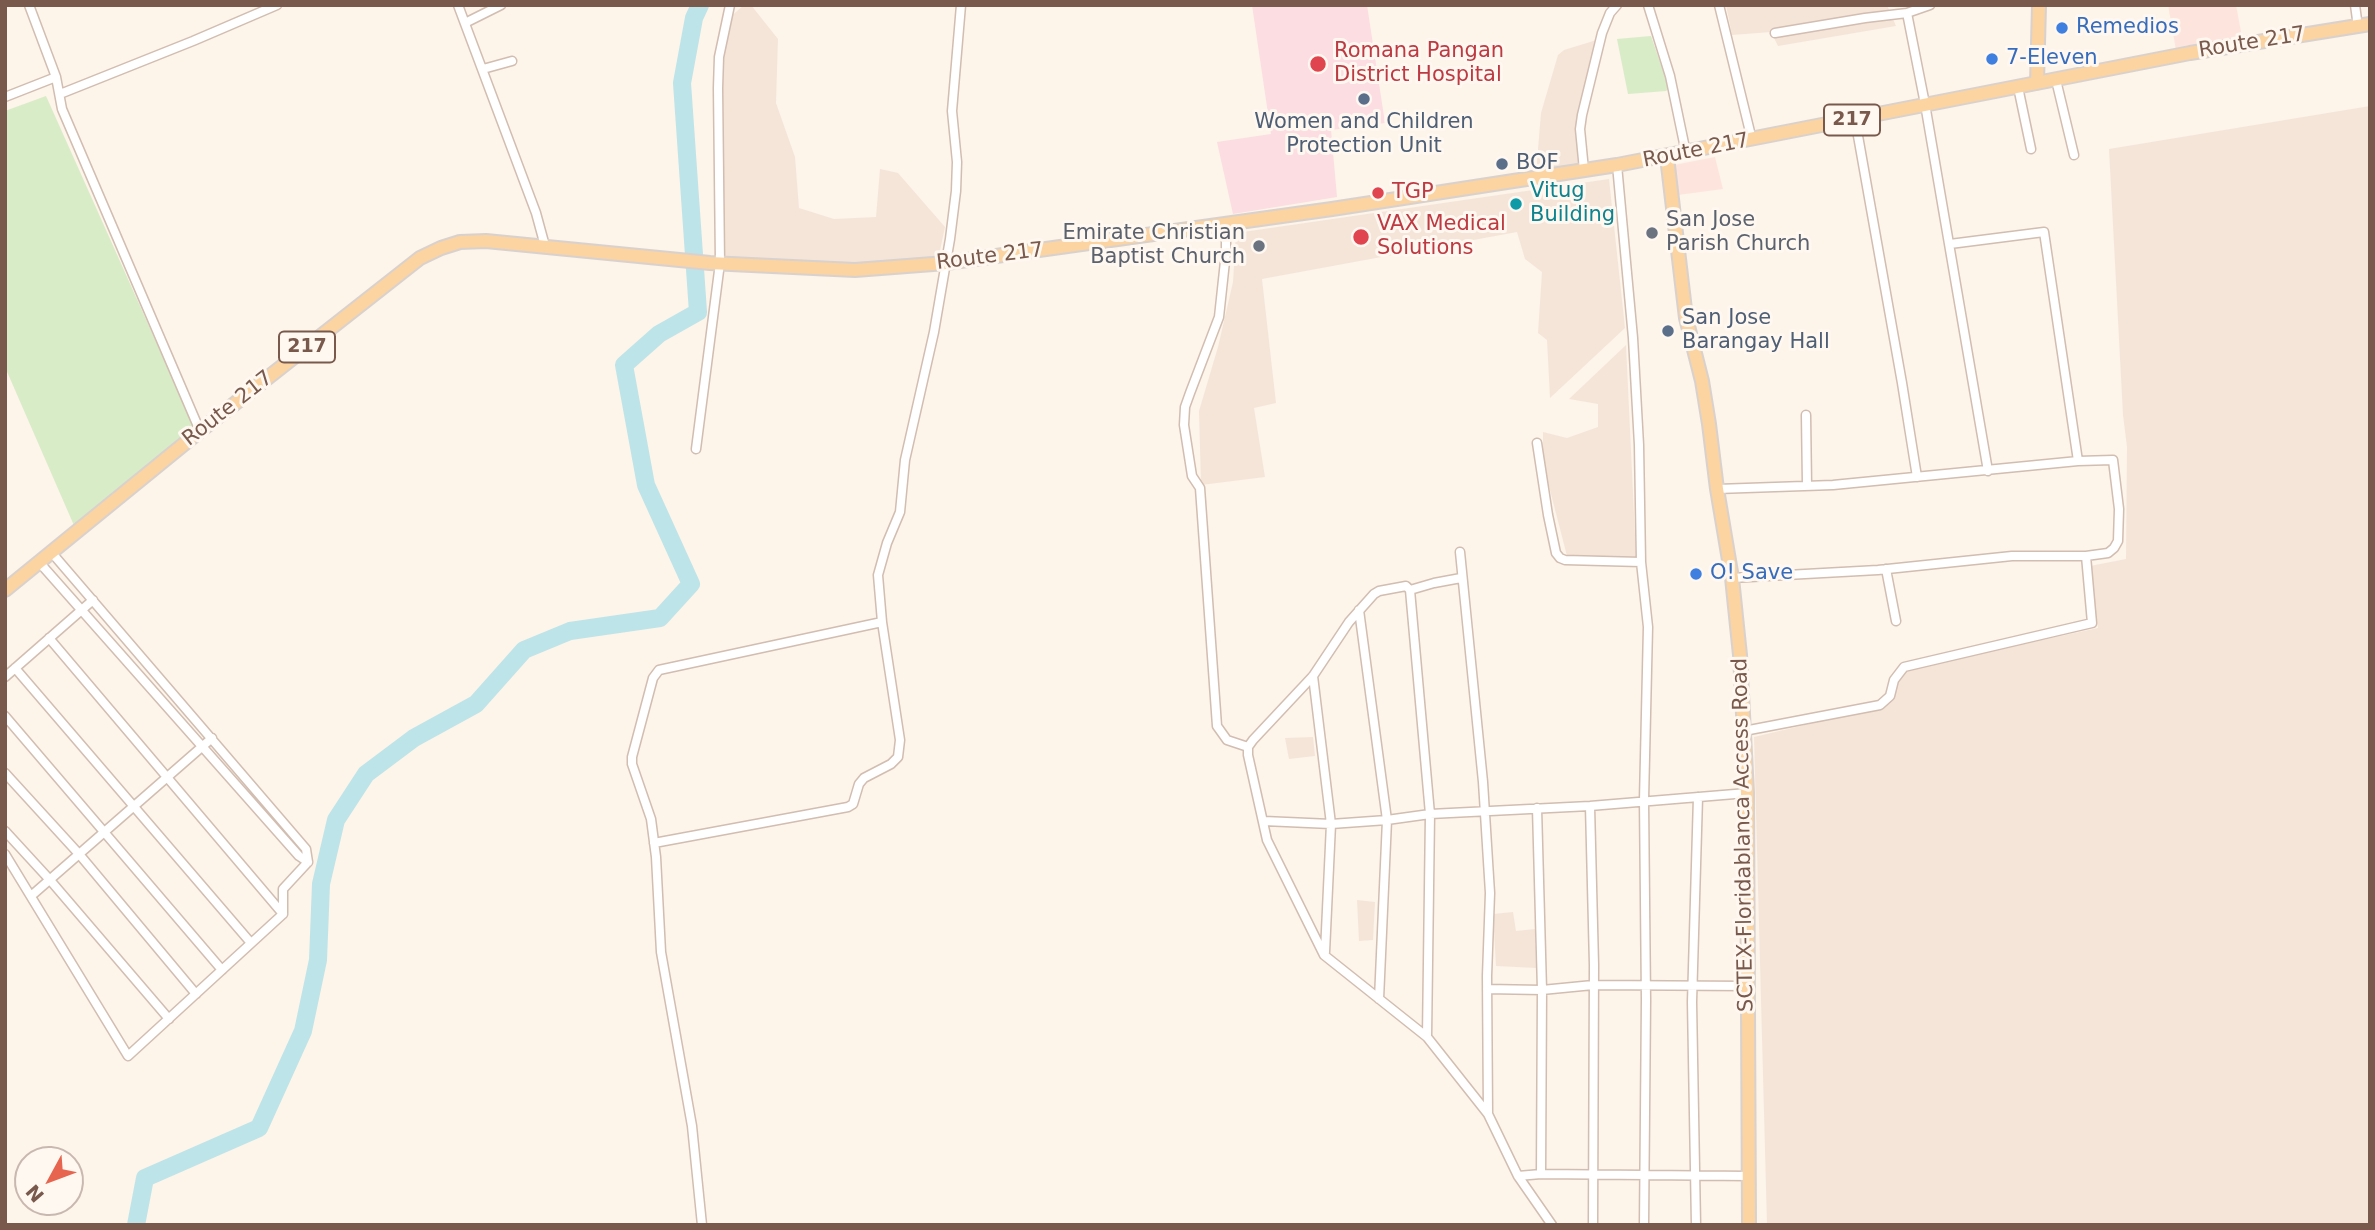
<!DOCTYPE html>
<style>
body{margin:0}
#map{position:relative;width:2375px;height:1230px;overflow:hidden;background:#fdf4ea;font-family:"DejaVu Sans",sans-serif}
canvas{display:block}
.frame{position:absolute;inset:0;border:7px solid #79594c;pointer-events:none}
.north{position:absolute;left:14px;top:1146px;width:70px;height:70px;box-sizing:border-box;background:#fff8f1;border:2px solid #c9b8af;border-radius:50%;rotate:229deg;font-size:19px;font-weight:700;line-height:28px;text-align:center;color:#79594c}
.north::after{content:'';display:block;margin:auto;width:24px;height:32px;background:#e7654e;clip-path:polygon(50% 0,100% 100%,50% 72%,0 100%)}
</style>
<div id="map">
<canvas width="2375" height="1230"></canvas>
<div class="frame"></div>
<div class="north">N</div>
</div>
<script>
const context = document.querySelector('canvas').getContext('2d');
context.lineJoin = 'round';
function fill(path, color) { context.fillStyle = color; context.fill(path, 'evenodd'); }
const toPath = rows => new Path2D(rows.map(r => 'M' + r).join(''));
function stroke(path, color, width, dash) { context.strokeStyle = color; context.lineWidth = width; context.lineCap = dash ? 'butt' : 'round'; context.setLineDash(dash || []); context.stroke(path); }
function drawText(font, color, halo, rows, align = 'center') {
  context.font = font + ' "DejaVu Sans",sans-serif'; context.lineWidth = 6; context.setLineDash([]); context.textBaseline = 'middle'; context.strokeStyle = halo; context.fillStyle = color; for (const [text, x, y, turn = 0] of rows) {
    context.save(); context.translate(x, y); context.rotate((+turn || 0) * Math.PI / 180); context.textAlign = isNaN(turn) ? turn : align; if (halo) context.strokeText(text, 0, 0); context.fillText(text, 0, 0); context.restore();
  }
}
fill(toPath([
 [744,5,751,5,778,39,776,103,795,157,799,208,834,219,876,217,880,169,898,173,945,227,938,260,830,266,724,259,720,87,729,18],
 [1726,5,1887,5,1896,26,1778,46,1771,32,1732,35],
 [1600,39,1576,124,1580,170,1536,173,1541,113,1558,55,1564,50],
 [2370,106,2370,1225,1767,1225,1754,737,1885,706,1893,696,1896,682,1905,671,1912,668,2098,628,2090,566,2126,559,2127,447,2123,415,2109,149],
 [1609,179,1625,328,1550,398,1547,340,1538,333,1542,272,1525,259,1517,232,1262,279,1276,403,1254,408,1265,477,1201,485,1199,411,1218,347,1233,282,1236,233],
 [1626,345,1636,557,1567,556,1543,463,1543,432,1567,438,1598,427,1598,404,1569,399],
 [1313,737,1315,756,1289,759,1285,738],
 [1357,900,1375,902,1373,940,1359,941],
 [1513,912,1516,931,1535,929,1536,968,1496,966,1493,914]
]), '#f5e5d8');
fill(toPath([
 [2168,5,2236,5,2242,37,2176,50],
 [1715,157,1723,189,1678,195,1674,165]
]), '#fde5de');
fill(toPath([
 [1252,5,1367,5,1385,123,1331,130,1337,197,1233,214,1217,142,1271,134]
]), '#fbdde2');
fill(toPath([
 [1651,36,1669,88,1666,91,1628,94,1617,39],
 [46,96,196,431,76,530,5,367,5,111]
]), '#d8ecc7');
stroke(toPath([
 [136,1225,145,1178,259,1128,303,1031,318,960,321,884,336,820,366,774,414,738,476,704,524,650,570,631,660,618,691,584,646,485,624,365,659,334,698,312,682,83,694,18,700,5]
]), '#bde4e8', 18);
const street = toPath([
 [29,5,56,77,62,109,200,431],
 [458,5,536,213,545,246],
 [1648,5,1670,76,1686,153],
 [1719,5,1752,140],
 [2355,5,2358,27],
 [1907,13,1925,104,1988,471],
 [465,23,501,5],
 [1775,33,1865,18,1907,13,1930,5],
 [483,69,512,61],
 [2056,80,2074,155],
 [2018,87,2031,149],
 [60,94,193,41,277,5],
 [5,97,56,77],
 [1855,119,1902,383,1917,477],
 [1617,165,1633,338,1639,445,1641,562,1648,627,1644,800,1646,1000,1644,1225],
 [1584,170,1580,129,1582,115,1602,33,1610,13,1617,5],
 [1226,224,1226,252,1219,317,1190,393,1185,407,1184,425,1192,476,1200,488,1217,726,1227,740,1248,747],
 [1950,244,2044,232,2078,461],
 [1806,415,1807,485],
 [1537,443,1548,515,1556,553,1560,558,1565,560,1641,562],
 [696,449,720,263,718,88,719,57,730,5],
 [1717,489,1833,485,2078,461,2113,460,2119,509,2118,541,2114,548,2108,553,2086,556,2012,556,1878,570,1732,578],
 [1460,552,1483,782,1490,893,1487,976,1488,1114,1518,1176,1552,1225],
 [52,553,306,849,308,862],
 [39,562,299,856,308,862],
 [1886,569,1896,621],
 [1461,578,1434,583,1410,590,1406,586,1379,591,1374,594,1349,622,1313,676,1253,740,1248,747,1248,755,1267,840,1324,955,1427,1037,1488,1114],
 [1410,590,1430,814,1427,1037],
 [1359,610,1387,820,1379,999],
 [15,668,251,943],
 [1313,676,1331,824,1325,952],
 [5,677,93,600],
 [5,716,222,970],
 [1744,731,1880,705,1890,696,1894,680,1904,667,2092,623,2086,556],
 [5,773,79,854,196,994],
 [1590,806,1594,965,1593,1225],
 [1537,808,1542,990,1541,1174],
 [1264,821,1331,824,1387,820,1430,814,1590,806,1747,793],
 [5,831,50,880,169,1019],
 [654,843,848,807,853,804,859,784,864,778,891,764,898,757,900,740,882,622,878,575,887,543,900,512,905,460,934,332,950,239,956,191,957,162,952,111,961,5],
 [5,854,128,1056,283,914,49,638],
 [31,896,212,738],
 [283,914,283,889,308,862],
 [1487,989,1542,990,1593,985,1748,986],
 [1518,1176,1541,1174,1749,1176],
 [702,1225,692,1126,661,952,656,857,651,819,632,764,632,757,653,678,659,670,882,622],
 [1696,1225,1692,1002,1698,797]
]);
const primary = toPath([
 [2037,83,2039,5],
 [1667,157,1686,318,1702,381,1709,424,1717,489,1732,578,1740,655,1747,793,1749,1225],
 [5,590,200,431,420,258,441,248,460,242,486,241,710,263,855,270,946,263,1332,209,1617,165,2190,53,2370,24]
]);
stroke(street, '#d2bdb1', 11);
stroke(primary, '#d9d1cd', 16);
stroke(street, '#fff', 8);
stroke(primary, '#fbd4a2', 12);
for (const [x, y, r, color] of [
 [2062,28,7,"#3f7fe0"],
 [1992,59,7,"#3f7fe0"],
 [1318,64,9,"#e0444e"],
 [1364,99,7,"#5c6f8a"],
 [1502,164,7,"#5c6f8a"],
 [1378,193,7,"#e0444e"],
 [1516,204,7,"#0f9aa8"],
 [1652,233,7,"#6b7280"],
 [1361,237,9,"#e0444e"],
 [1259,246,7,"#6b7280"],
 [1668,331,7,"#5c6f8a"],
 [1696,574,7,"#3f7fe0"]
]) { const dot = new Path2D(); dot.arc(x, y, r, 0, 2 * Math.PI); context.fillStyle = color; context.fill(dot); stroke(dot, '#fff8f1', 2.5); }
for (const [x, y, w] of [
 [1852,120,56],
 [307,347,56]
]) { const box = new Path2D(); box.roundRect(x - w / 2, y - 15.5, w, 31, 5); context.fillStyle = '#fff8f1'; context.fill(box); stroke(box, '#79594c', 2); }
drawText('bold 19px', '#79594c', null, [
 ["217",1852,120],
 ["217",307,347]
]);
drawText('21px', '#366cbe', '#fff8f1', [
 ["Remedios",2076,28],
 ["7-Eleven",2006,59],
 ["O! Save",1710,574]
], 'left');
drawText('21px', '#79594c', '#fff8f1', [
 ["Route 217",2252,43,-9],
 ["Route 217",1696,151,-11],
 ["Route 217",990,257,-7],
 ["Route 217",228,409,-38],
 ["SCTEX-Floridablanca Access Road",1744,835,-91]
]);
drawText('21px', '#be3a42', '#fff8f1', [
 ["Romana Pangan",1334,52],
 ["District Hospital",1334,76],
 ["TGP",1392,193],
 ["VAX Medical",1377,225],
 ["Solutions",1377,249]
], 'left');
drawText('21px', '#4e5e75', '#fff8f1', [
 ["Women and Children",1364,123,"center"],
 ["Protection Unit",1364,147,"center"],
 ["BOF",1516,164],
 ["San Jose",1682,319],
 ["Barangay Hall",1682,343]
], 'left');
drawText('21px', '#0d838f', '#fff8f1', [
 ["Vitug",1530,192],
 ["Building",1530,216]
], 'left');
drawText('21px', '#5b616d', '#fff8f1', [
 ["San Jose",1666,221],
 ["Parish Church",1666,245],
 ["Emirate Christian",1245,234,"right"],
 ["Baptist Church",1245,258,"right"]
], 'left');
</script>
